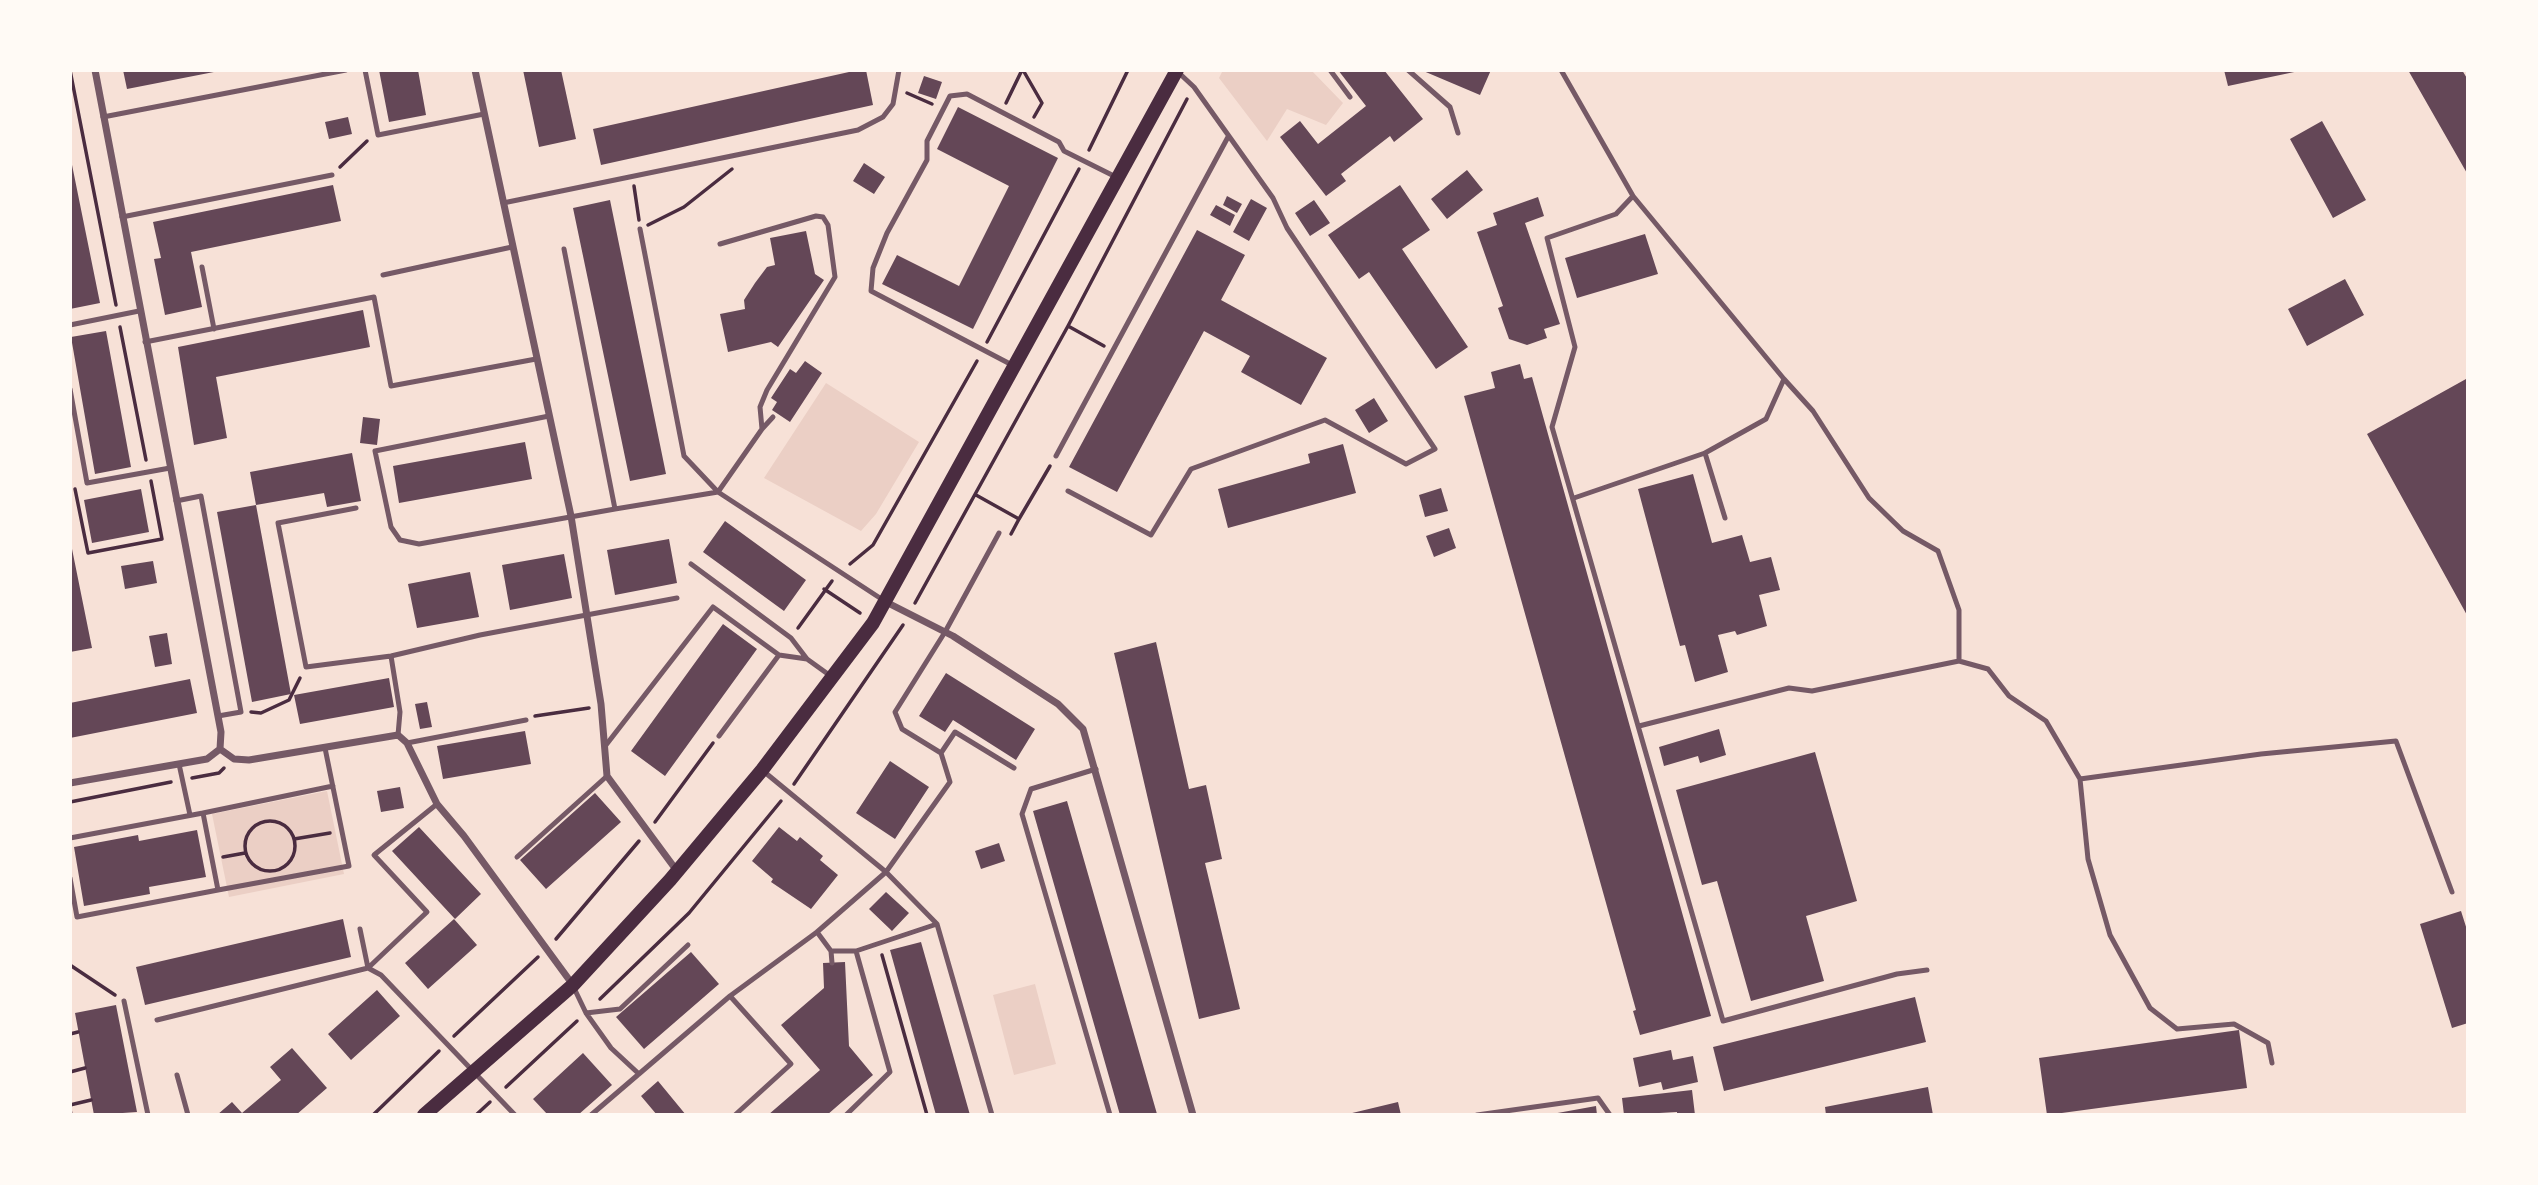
<!DOCTYPE html>
<style>
body{margin:0}
#map{position:relative;width:2538px;height:1185px;overflow:hidden;background:#f7e1d7;font-family:Rubik,sans-serif}
canvas{display:block}
.frame{position:absolute;inset:0;border:72px solid #fffaf5;pointer-events:none}
</style>
<div id="map">
<canvas width="2538" height="1185"></canvas>
<div class="frame"></div>
</div>
<script>
const context = document.querySelector('canvas').getContext('2d');
context.lineJoin = 'round';
function fill(path, color) { context.fillStyle = color; context.fill(path, 'evenodd'); }
const toPath = rows => new Path2D(rows.map(r => 'M' + r).join(''));
function stroke(path, color, width, dash) { context.strokeStyle = color; context.lineWidth = width; context.lineCap = dash ? 'butt' : 'round'; context.setLineDash(dash || []); context.stroke(path); }
fill(toPath([
 [1223,70,1311,70,1343,103,1326,125,1287,109,1267,141,1219,78],
 [826,383,919,442,876,514,861,531,764,478],
 [327,791,344,874,229,897,212,814],
 [1035,984,1056,1064,1014,1075,993,995]
]), '#ebcfc5');
fill(toPath([
 [123,70,219,70,219,71,127,89],
 [379,70,418,70,426,115,389,122],
 [523,70,561,70,576,139,539,147],
 [858,70,866,70,873,105,601,165,593,129],
 [1338,70,1384,70,1423,119,1394,142,1390,136,1341,174,1346,181,1326,196,1280,137,1300,121,1318,144,1366,106],
 [1421,70,1491,70,1480,95],
 [2224,70,2299,70,2299,71,2228,86],
 [2408,70,2462,70,2468,80,2468,175],
 [924,76,942,82,936,99,918,93],
 [958,107,1058,158,973,329,882,284,897,255,959,286,1009,186,937,149],
 [348,117,352,134,329,139,325,122],
 [2322,121,2366,200,2333,218,2290,139],
 [70,155,100,303,70,309],
 [864,163,885,177,874,194,853,181],
 [1467,170,1483,190,1447,219,1431,199],
 [333,185,341,221,191,252,202,307,165,315,154,259,161,258,153,222],
 [1400,185,1430,230,1402,249,1468,347,1436,369,1369,272,1359,279,1328,235],
 [1227,196,1242,204,1237,213,1223,205],
 [1538,197,1544,216,1525,223,1560,324,1544,329,1547,338,1527,345,1509,339,1498,308,1503,306,1477,232,1497,225,1493,213],
 [1251,199,1267,208,1249,241,1233,232],
 [610,200,666,474,630,481,573,208],
 [1314,200,1330,223,1310,236,1295,213],
 [1216,205,1235,215,1230,226,1210,215],
 [1197,230,1245,255,1221,300,1327,358,1301,405,1241,372,1250,356,1204,331,1117,492,1069,467],
 [806,231,815,274,824,280,778,347,771,342,728,352,720,314,745,309,744,300,755,283,767,267,775,265,770,238],
 [1645,234,1658,274,1577,298,1565,258],
 [2345,279,2364,315,2307,346,2288,309],
 [363,310,370,347,216,377,227,438,194,445,178,347],
 [106,331,131,467,95,474,71,337],
 [805,361,822,373,790,422,772,410,777,402,771,398,790,369,796,373],
 [1520,364,1524,379,1532,377,1711,1016,1640,1035,1633,1011,1636,1010,1464,396,1495,388,1491,372],
 [2466,379,2468,383,2468,617,2367,434],
 [1374,398,1388,421,1369,433,1355,410],
 [363,417,380,419,377,445,360,443],
 [525,442,532,479,399,503,393,466],
 [1343,444,1356,493,1228,528,1218,489,1310,463,1308,454],
 [352,453,361,501,327,507,324,493,256,505,291,694,252,702,217,512,256,505,250,472],
 [1693,474,1712,543,1742,535,1750,562,1771,557,1780,590,1759,595,1767,626,1737,635,1735,631,1718,635,1728,672,1695,682,1685,645,1680,646,1638,489],
 [1441,488,1448,511,1425,517,1419,495],
 [141,489,149,532,92,543,84,500],
 [725,521,806,580,784,611,703,552],
 [1449,528,1456,548,1434,557,1426,536],
 [70,539,92,648,70,652],
 [669,539,677,583,615,595,607,550],
 [564,554,572,598,510,610,502,565],
 [153,561,157,583,125,589,121,566],
 [470,572,479,617,417,628,408,584],
 [723,624,757,649,665,776,631,751],
 [167,633,172,664,155,667,149,636],
 [1156,642,1189,789,1206,785,1222,859,1205,863,1240,1009,1199,1019,1114,653],
 [946,673,1035,729,1016,760,953,720,945,732,919,716],
 [389,678,394,707,300,724,294,695],
 [190,679,197,713,70,738,70,703],
 [427,702,432,727,420,729,415,704],
 [1719,729,1726,755,1700,763,1698,756,1664,766,1659,747],
 [525,731,531,764,443,779,437,746],
 [1815,752,1857,901,1806,916,1824,981,1751,1001,1717,881,1702,885,1676,790],
 [890,761,929,787,895,839,856,813],
 [400,787,404,808,381,812,377,791],
 [595,793,621,822,546,889,520,860],
 [1067,801,1157,1114,1155,1115,1120,1115,1033,811],
 [419,827,481,894,455,919,392,851],
 [779,827,797,841,800,837,823,856,820,860,838,875,811,909,771,882,773,879,752,861],
 [197,830,206,877,149,887,150,894,84,906,74,847,138,835,139,841],
 [999,843,1005,861,981,869,975,851],
 [886,892,909,913,892,931,869,909],
 [2461,911,2468,933,2468,1023,2452,1028,2420,924],
 [343,919,351,957,145,1005,136,967],
 [454,919,477,945,428,989,405,963],
 [921,942,970,1115,936,1115,890,950],
 [691,952,719,984,644,1049,616,1017],
 [845,962,849,1046,873,1075,827,1115,768,1115,820,1070,781,1025,824,988,823,963],
 [377,990,400,1016,351,1060,328,1034],
 [1915,997,1926,1042,1724,1091,1713,1047],
 [116,1005,137,1112,94,1115,75,1013],
 [2239,1030,2247,1088,2047,1115,2039,1058],
 [292,1048,327,1088,296,1115,217,1115,232,1102,242,1113,281,1080,270,1067],
 [1671,1050,1673,1060,1693,1056,1698,1082,1663,1090,1661,1082,1639,1087,1633,1058],
 [583,1053,612,1085,578,1115,548,1115,533,1099],
 [658,1081,686,1115,657,1115,641,1096],
 [1928,1087,1933,1115,1826,1115,1825,1107],
 [1692,1090,1695,1115,1677,1115,1677,1112,1624,1115,1622,1098],
 [1398,1102,1401,1115,1348,1115,1348,1114],
 [1596,1106,1597,1115,1552,1115,1552,1114]
]), '#644757');
stroke(toPath([
 [70,70,116,305],
 [1023,70,1042,103,1034,117],
 [907,93,932,104],
 [1006,103,1022,70],
 [1089,150,1128,70],
 [340,167,367,141],
 [634,186,639,220],
 [648,225,684,207,732,169],
 [1068,326,1104,346],
 [120,327,146,460],
 [987,342,1079,169],
 [75,489,88,553,162,539,151,481],
 [976,495,1019,519,1011,534],
 [1019,519,1050,466],
 [850,564,873,545,977,361],
 [824,589,860,613],
 [915,603,1068,326,1187,99],
 [798,628,832,581],
 [251,712,261,713,289,700,300,678],
 [535,716,589,708],
 [192,778,219,773,224,768],
 [794,784,903,625],
 [70,802,171,782],
 '245 846a25 25 0 1 1 50 0a25 25 0 1 1-50 0Z',
 [655,822,713,743],
 [294,839,330,833],
 [223,857,245,853],
 [556,939,639,841],
 [882,955,927,1115],
 [70,965,115,995],
 [600,999,689,913,781,801],
 [70,1034,78,1032],
 [454,1036,538,957],
 [70,1072,85,1068],
 [506,1087,577,1021],
 [70,1105,91,1100],
 [70,1109,71,1115],
 [373,1115,439,1051],
 [476,1115,490,1102]
]), '#4a2c40', 3.5);
stroke(toPath([
 [365,70,378,135,484,114],
 [1330,70,1350,97],
 [1408,70,1450,107,1458,133],
 [1561,70,1633,196,1616,214,1547,238,1575,347,1552,427,1723,1021,1897,974,1927,970],
 [103,117,346,70],
 [1633,196,1784,379,1766,419,1705,453,1725,518],
 [503,203,858,130,883,117,893,104,899,70],
 [122,217,332,175],
 [720,244,816,216,823,217,828,225,835,277,767,390,760,407,762,429,718,492,883,600],
 [564,249,615,509,718,492,684,456,640,229],
 [202,267,214,329],
 [383,275,512,247],
 [70,325,139,311],
 [145,342,374,297,391,386,536,359],
 [1014,366,871,291,873,268,887,233,927,160,927,141,950,96,967,94,1059,142,1064,151,1116,177],
 [70,389,87,483,170,468],
 [549,416,375,451,391,527,400,540,419,544,615,509],
 [762,429,773,417],
 [1056,456,1228,137],
 [1068,491,1151,535,1191,469,1325,420,1406,464,1435,449,1287,228,1273,198,1194,87,1179,73],
 [1574,498,1705,453],
 [176,501,201,496,241,712,218,716],
 [356,508,278,523,306,667,391,656,480,635,677,598],
 [999,533,945,632,895,712,902,729,941,753,955,732,1014,768],
 [691,564,791,638,807,659,832,677],
 [391,656,400,712,398,735],
 [1959,661,1988,669,2009,696,2046,721,2080,779,2088,859,2110,935,2150,1008,2177,1029,2234,1024,2268,1043,2272,1063],
 [1639,726,1789,688,1812,691,1959,661,1959,610,1938,551,1903,531,1869,498,1813,411,1784,379],
 [719,736,779,655],
 [407,743,526,720],
 [606,745,713,607,779,655,807,659],
 [941,753,950,782,886,872,937,924,992,1115],
 [179,764,190,815],
 [1096,769,1031,789,1022,814,1110,1115],
 [762,770,886,872,817,932],
 [2080,779,2261,754,2396,741,2452,892],
 [203,813,333,786],
 [70,838,203,813,218,890,77,917,70,878],
 [517,857,607,776],
 [218,890,349,866,325,748],
 [360,929,368,968,427,912,374,855,437,804],
 [831,951,832,963],
 [856,951,937,924],
 [574,988,586,1013,611,1048,639,1074],
 [124,1001,148,1115],
 [586,1013,620,1009,688,945],
 [157,1020,368,968,381,975,515,1115],
 [177,1075,188,1115],
 [591,1115,730,996],
 [735,1115,791,1064,730,996,817,932,831,951,856,951,890,1072,846,1115],
 [1477,1115,1598,1098,1610,1115]
]), '#755966', 5);
stroke(toPath([
 [475,70,571,516,601,704,607,776,677,871],
 [886,602,953,636,1058,704,1083,729,1193,1115],
 [220,749,234,759,249,760,398,735,407,743,437,804,464,836,573,985],
 [70,783,207,759,220,749,221,732,95,70]
]), '#755966', 7);
stroke(toPath([
 [424,1115,573,985,670,880,762,770,873,623,1177,70]
]), '#4a2c40', 14);
</script>
